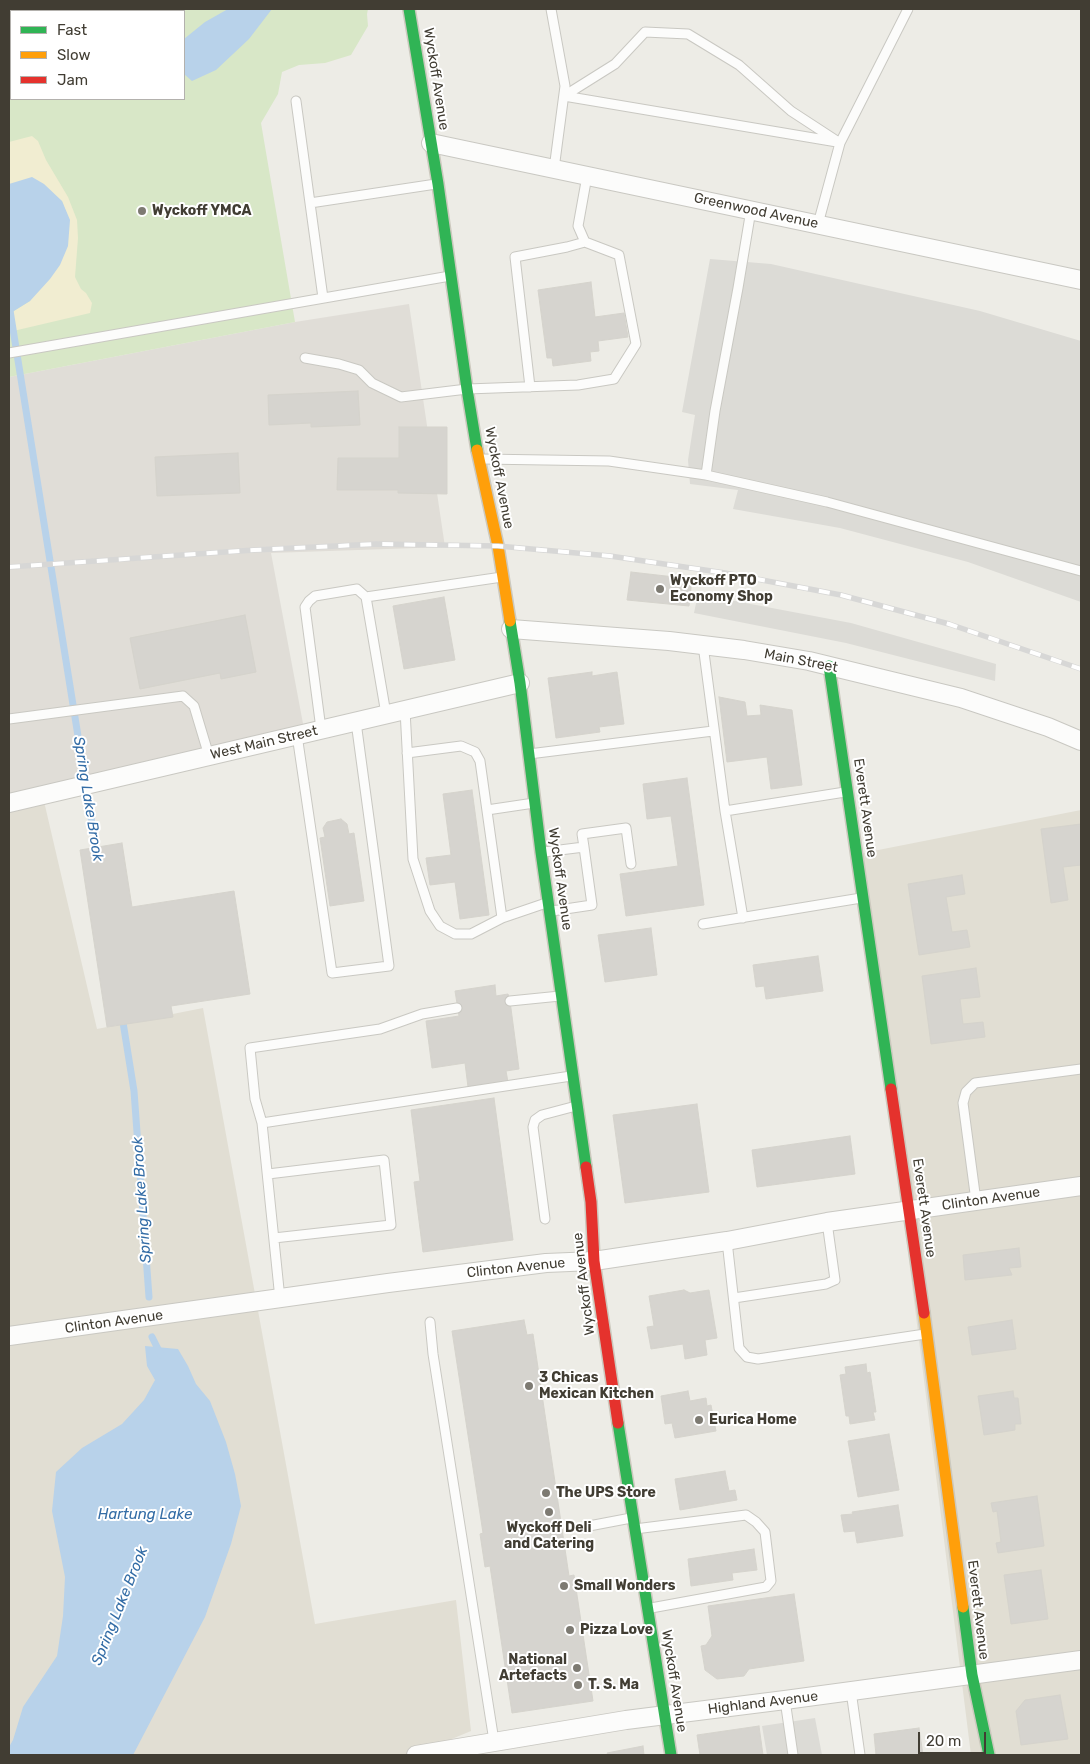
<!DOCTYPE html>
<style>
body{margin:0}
#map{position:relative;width:1090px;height:1764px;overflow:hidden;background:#edece6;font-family:Rubik,sans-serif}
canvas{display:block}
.frame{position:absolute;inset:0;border:10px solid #413d33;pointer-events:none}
.legend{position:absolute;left:10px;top:10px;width:175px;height:90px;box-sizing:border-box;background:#fff;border:1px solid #b3b1ad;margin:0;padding:6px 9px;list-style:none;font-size:15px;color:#413d33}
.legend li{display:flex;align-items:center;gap:10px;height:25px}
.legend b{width:25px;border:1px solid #b3b1ad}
.scale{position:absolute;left:918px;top:1732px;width:68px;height:22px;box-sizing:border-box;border:2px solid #413d33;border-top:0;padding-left:6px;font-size:15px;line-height:18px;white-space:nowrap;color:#413d33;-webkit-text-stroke:4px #fff;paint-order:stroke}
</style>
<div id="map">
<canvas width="1090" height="1764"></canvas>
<div class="frame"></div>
<ul class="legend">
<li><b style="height:6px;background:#30b455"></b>Fast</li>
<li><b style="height:6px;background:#ff9f0a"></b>Slow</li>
<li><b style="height:6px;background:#e5322d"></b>Jam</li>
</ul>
<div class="scale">20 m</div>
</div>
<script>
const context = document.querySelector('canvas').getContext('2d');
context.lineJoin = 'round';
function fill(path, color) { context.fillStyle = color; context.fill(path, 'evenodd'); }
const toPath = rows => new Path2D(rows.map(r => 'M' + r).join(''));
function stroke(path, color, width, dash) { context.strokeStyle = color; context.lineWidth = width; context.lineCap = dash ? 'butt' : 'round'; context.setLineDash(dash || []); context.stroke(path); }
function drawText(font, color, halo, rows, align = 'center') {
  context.font = font + ' Rubik,sans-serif'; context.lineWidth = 4; context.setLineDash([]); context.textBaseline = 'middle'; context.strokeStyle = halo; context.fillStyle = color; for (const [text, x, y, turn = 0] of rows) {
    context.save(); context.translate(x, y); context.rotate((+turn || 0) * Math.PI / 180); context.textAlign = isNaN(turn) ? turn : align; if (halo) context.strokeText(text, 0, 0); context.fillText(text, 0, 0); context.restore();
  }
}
fill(toPath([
 [43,797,97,1029,203,1008,315,1624,456,1600,471,1731,413,1755,9,1755,9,804],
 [1081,810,1081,1755,971,1755,858,854]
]), '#e1ded3');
fill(toPath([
 [409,304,445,547,271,553,304,729,9,798,9,377,295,322]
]), '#e0ddd7');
fill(toPath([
 [9,9,368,9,367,14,368,26,351,55,325,63,299,65,282,72,278,94,261,123,295,322,9,377],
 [11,11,184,11,184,99,11,99]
]), '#d8e7c7');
fill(toPath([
 [32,136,38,141,46,160,68,197,77,220,78,238,75,277,81,289,86,293,92,303,90,313,9,332,9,314,30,301,69,220,62,201,9,184,9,142]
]), '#f1edd1');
fill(toPath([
 [710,259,771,264,980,311,1081,341,1081,602,968,562,840,528,733,509,738,490,690,484,688,460,695,415,682,412],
 [698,594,851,623,996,664,995,681,846,643,694,613],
 [815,1718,822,1755,767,1755,762,1726]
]), '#dcdbd6');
fill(toPath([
 [228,9,272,9,249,39,216,70,192,81,184,74,184,39,205,22],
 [32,177,44,184,62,201,70,220,68,246,60,265,50,279,30,301,9,314,9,184],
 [145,1346,178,1349,188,1366,196,1384,210,1401,226,1442,235,1474,241,1506,231,1544,205,1617,133,1755,9,1755,9,1747,13,1740,23,1707,57,1656,63,1616,65,1577,52,1511,56,1472,82,1448,122,1424,144,1400,155,1380,147,1366]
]), '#b8d2ea');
stroke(toPath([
 [159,11,167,9],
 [9,62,11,61],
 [9,304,97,855],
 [122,1016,134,1091,149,1297],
 [152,1337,161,1355]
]), '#b8d2ea', 7);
const building = toPath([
 [591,282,595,317,624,313,628,337,598,341,599,351,590,352,591,361,553,366,552,358,547,358,538,290,591,282],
 [358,391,360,425,311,427,311,423,269,425,268,395,358,391],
 [399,427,447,427,447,494,398,493,398,490,337,490,338,458,399,458,399,427],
 [238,453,240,493,157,496,155,457,238,453],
 [631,572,692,579,689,606,627,600,631,572],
 [444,597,455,660,404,669,393,606,444,597],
 [245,615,256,672,221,679,220,673,140,689,130,638,245,615],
 [592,672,592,676,617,672,624,724,599,727,600,732,556,738,548,678,592,672],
 [719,697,745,702,747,716,761,715,760,705,792,710,802,785,771,789,767,757,727,762,719,697],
 [687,778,704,905,626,916,620,874,678,866,671,816,647,819,643,784,687,778],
 [472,790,489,915,460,919,455,882,430,885,426,858,451,855,443,794,472,790],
 [341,819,347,824,349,834,354,833,364,901,330,906,320,838,325,837,323,828,327,822,341,819],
 [1081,824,1081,865,1063,867,1068,900,1051,903,1041,829,1081,824],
 [122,843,132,907,234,891,250,994,171,1006,173,1017,107,1027,80,850,122,843],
 [962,875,965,894,946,897,952,932,967,930,970,947,919,955,908,884,962,875],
 [651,928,657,975,605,982,598,935,651,928],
 [818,956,823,991,766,999,764,986,756,987,753,965,818,956],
 [976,968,980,997,960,999,963,1024,983,1022,985,1037,931,1044,922,976,976,968],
 [495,985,496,996,508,994,510,1001,519,1069,506,1071,508,1082,468,1087,465,1063,432,1068,426,1021,459,1016,455,991,495,985],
 [494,1098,513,1240,423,1252,414,1182,420,1181,411,1110,494,1098],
 [697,1104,709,1192,625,1203,613,1115,697,1104],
 [850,1136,855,1174,757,1187,752,1150,850,1136],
 [1019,1248,1021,1267,1009,1268,1012,1275,965,1280,963,1255,1019,1248],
 [684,1290,690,1293,709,1290,717,1338,705,1340,707,1355,685,1359,683,1344,651,1349,647,1327,654,1326,649,1296,684,1290],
 [524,1320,527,1335,533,1334,569,1576,574,1575,593,1701,512,1713,490,1566,485,1567,480,1534,483,1533,452,1331,524,1320],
 [1012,1320,1016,1349,972,1355,968,1327,1012,1320],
 [866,1364,867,1373,870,1372,876,1412,873,1412,875,1420,850,1424,849,1416,846,1416,840,1375,846,1374,845,1367,866,1364],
 [688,1391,690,1401,706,1398,707,1406,711,1405,716,1431,675,1438,672,1423,665,1424,661,1396,688,1391],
 [1013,1391,1014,1398,1018,1398,1021,1424,1015,1424,1015,1430,984,1435,978,1396,1013,1391],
 [889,1434,899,1490,858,1497,848,1441,889,1434],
 [725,1471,729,1491,735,1490,737,1500,680,1510,675,1479,725,1471],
 [1037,1496,1044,1546,998,1553,996,1543,1001,1542,997,1511,993,1512,991,1503,1037,1496],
 [898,1505,903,1536,857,1543,855,1531,844,1532,841,1515,853,1514,852,1512,898,1505],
 [754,1549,757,1570,732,1573,733,1580,691,1586,688,1559,754,1549],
 [1041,1570,1048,1619,1011,1624,1004,1575,1041,1570],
 [794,1594,804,1661,749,1669,744,1676,717,1679,705,1670,701,1646,706,1645,712,1636,708,1606,794,1594],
 [1060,1695,1068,1739,1021,1745,1016,1711,1025,1700,1060,1695],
 [759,1726,763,1755,700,1755,697,1735,759,1726],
 [919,1728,923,1755,876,1755,874,1734,919,1728],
 [643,1746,644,1755,608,1755,607,1753,643,1746]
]);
fill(building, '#d6d4cf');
stroke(building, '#d5d3cc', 1);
const lane = toPath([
 [551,9,565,86,554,169],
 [564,96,615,64,645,32,688,34,739,65,791,111,840,143],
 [564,96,837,142],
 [296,101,323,298],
 [310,203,436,184],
 [818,224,840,143,908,9],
 [585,242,578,226,587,176],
 [9,353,450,276],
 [305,358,339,364,359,370,372,383,401,397,467,389,578,385,614,379,636,344,619,255,585,242,567,247,515,257,530,387],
 [482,459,609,461,706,475,827,502,1081,571],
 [706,475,715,411,738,288,751,210],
 [366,597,502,577],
 [703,645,725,811,743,918],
 [405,710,413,859,430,911,440,926,455,934,471,934,502,918,546,903],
 [9,719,183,696,194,706,209,756],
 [321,729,305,607,309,601,315,596,357,589,366,597,386,714],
 [297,735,332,973,389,966,356,722],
 [407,753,461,746,475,752,480,761,502,918],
 [529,754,713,731],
 [487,810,534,803],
 [725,811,845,792],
 [584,847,582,834,626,828,631,864],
 [544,852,584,847,592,905,552,911],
 [703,924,861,898],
 [510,1001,560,996],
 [262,1123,571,1076],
 [268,1174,384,1160,391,1225,274,1238],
 [976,1201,963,1103,966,1092,975,1083,1081,1069],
 [545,1219,533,1127,535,1120,542,1115,576,1106],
 [727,1241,739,1348,747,1357,758,1359,925,1334],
 [734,1298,826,1284,835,1280,827,1222],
 [280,1299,262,1123,255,1099,250,1048,380,1029,422,1014,457,1008],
 [430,1322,433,1354,494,1741],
 [589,1526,631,1518],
 [635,1529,746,1515,756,1522,765,1532,771,1581,766,1587,651,1608],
 [851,1691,860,1755],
 [785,1700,793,1755]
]);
const street = toPath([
 [431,143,1081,280],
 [511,629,669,641,744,650,809,661,961,698,1048,727,1081,741],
 [9,803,520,683],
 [9,1336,388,1283,546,1263,594,1261,727,1241,827,1222,1081,1186],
 [416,1755,626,1720,785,1700,1081,1660]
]);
const fast = toPath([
 [409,9,438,184,467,389,477,450],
 [510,621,520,683,541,852,586,1167],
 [829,666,891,1089],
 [618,1423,671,1755],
 [963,1607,972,1675,989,1755]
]);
const slow = toPath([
 [477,450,498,546,510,621],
 [924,1313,963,1607]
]);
const jam = toPath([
 [891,1089,924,1313],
 [586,1167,591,1202,594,1261,618,1423]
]);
stroke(lane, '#c9c8c2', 11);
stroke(street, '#c9c8c2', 20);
stroke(fast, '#ccc9be', 14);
stroke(slow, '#ccc9be', 14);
stroke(jam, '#ccc9be', 14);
stroke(lane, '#fcfcfb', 9);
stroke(street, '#fcfcfb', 18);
stroke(fast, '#30b455', 11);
stroke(slow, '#ff9f0a', 11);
stroke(jam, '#e5322d', 11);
const rail = toPath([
 [9,567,254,550,377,544,498,546,610,556,725,573,841,595,949,624,1081,669]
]);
stroke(rail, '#d7d7d6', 5.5);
stroke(rail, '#fff', 4, [11]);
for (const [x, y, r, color] of [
 [142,211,5,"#7d7a72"],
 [660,589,5,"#7d7a72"],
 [529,1386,5,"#7d7a72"],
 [699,1420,5,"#7d7a72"],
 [546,1493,5,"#7d7a72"],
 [549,1512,5,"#7d7a72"],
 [564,1586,5,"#7d7a72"],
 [570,1630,5,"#7d7a72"],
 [577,1668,5,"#7d7a72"],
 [578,1685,5,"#7d7a72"]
]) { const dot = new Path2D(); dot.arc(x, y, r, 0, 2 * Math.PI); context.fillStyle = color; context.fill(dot); stroke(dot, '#fff', 2); }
drawText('14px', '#413d33', '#fff', [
 ["Wyckoff Avenue",436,79,81],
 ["Greenwood Avenue",756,211,12],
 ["Wyckoff Avenue",499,478,79],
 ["Main Street",801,661,11],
 ["West Main Street",264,743,-13],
 ["Everett Avenue",865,808,82],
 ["Wyckoff Avenue",560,879,82],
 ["Clinton Avenue",991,1199,-8],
 ["Everett Avenue",924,1208,82],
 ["Clinton Avenue",516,1268,-6],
 ["Wyckoff Avenue",584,1284,-97],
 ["Clinton Avenue",114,1322,-8],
 ["Everett Avenue",978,1610,83],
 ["Wyckoff Avenue",674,1681,81],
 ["Highland Avenue",763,1703,-7]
]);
drawText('bold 14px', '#413d33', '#fff', [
 ["Wyckoff YMCA",152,211],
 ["Wyckoff PTO",670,581],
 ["Economy Shop",670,597],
 ["3 Chicas",539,1378],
 ["Mexican Kitchen",539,1394],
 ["Eurica Home",709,1420],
 ["The UPS Store",556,1493],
 ["Wyckoff Deli",549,1528,"center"],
 ["and Catering",549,1544,"center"],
 ["Small Wonders",574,1586],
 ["Pizza Love",580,1630],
 ["National",567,1660,"right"],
 ["Artefacts",567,1676,"right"],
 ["T. S. Ma",588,1685]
], 'left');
drawText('italic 15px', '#346da6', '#fff', [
 ["Spring Lake Brook",88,799,81],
 ["Spring Lake Brook",142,1200,-94],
 ["Hartung Lake",145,1515],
 ["Spring Lake Brook",120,1606,-68]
]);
</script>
